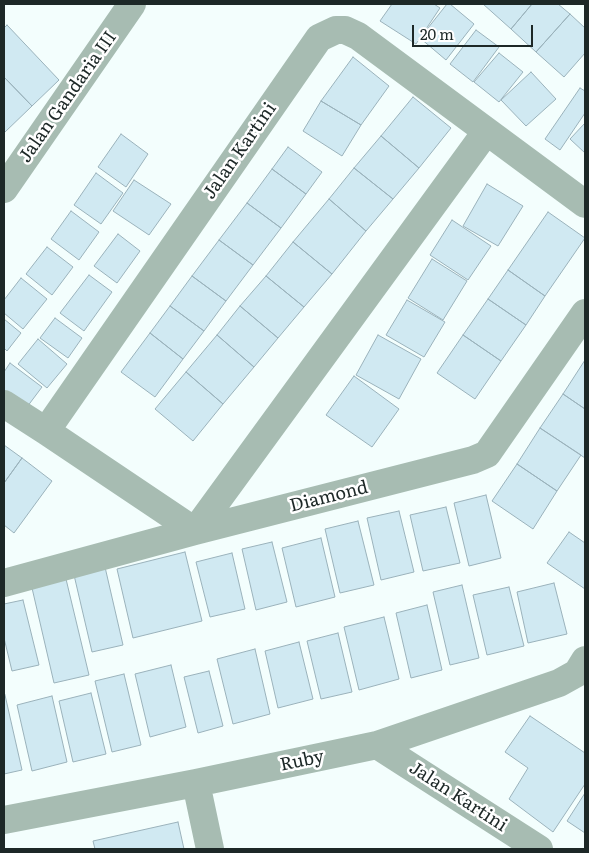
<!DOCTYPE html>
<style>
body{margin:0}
#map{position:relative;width:589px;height:853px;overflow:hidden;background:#f3fefd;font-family:Literata,serif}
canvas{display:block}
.frame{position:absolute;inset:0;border:5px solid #1d2827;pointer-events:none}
.scale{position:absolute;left:412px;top:25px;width:121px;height:22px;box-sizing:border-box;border:2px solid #1d2827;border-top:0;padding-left:6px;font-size:15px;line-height:18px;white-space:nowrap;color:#1d2827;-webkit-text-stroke:4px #fff;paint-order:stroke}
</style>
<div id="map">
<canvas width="589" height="853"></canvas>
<div class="frame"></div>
<div class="scale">20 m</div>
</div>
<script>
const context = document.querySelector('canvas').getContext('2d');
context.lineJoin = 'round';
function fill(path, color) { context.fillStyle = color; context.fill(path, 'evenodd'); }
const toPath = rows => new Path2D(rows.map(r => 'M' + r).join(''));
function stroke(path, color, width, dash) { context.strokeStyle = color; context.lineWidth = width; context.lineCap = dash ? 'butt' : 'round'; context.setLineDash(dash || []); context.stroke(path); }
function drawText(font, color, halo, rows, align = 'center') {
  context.font = font + ' Literata,serif'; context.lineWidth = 5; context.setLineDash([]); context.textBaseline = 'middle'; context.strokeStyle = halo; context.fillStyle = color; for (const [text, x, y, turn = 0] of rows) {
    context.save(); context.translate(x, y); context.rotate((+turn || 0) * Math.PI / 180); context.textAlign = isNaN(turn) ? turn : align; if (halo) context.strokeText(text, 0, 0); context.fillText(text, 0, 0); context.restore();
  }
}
const building = toPath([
 [392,4,434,4,440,8,416,44,380,21,392,4],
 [447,4,450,4,474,24,446,60,420,38,447,4],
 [483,4,532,4,511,29,483,4],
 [532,4,558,4,570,14,536,52,511,29,532,4],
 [570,14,585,28,585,53,564,77,536,52,570,14],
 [7,25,59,80,32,106,4,77,4,28,7,25],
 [476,30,499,47,473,82,450,64,476,30],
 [499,53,523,72,499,102,474,82,499,53],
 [353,57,389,86,361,125,321,101,353,57],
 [531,72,556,99,526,126,501,100,531,72],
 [4,77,32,106,4,133,4,77],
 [580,88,585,91,585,113,560,150,545,139,580,88],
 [413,97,451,128,419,168,381,136,413,97],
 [321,101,361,125,342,156,303,131,321,101],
 [585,123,585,153,570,139,585,123],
 [121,134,148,154,126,187,98,167,121,134],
 [381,136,419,168,393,199,354,168,381,136],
 [288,147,322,172,306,194,272,169,288,147],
 [354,168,393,199,366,231,329,199,354,168],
 [272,169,306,194,281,228,247,203,272,169],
 [96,173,123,193,101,224,74,205,96,173],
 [134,180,171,204,149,235,113,211,134,180],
 [487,184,523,206,498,246,463,226,487,184],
 [329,199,366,231,332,274,293,242,329,199],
 [247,203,281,228,253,265,219,240,247,203],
 [71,211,99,232,79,260,51,239,71,211],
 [548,212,585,238,545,296,508,270,548,212],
 [452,220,491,246,468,280,430,255,452,220],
 [118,234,140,251,117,283,94,266,118,234],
 [219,240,253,265,226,301,192,276,219,240],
 [293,242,332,274,304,307,266,276,293,242],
 [47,247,73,267,52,295,26,274,47,247],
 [432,259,467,281,443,320,408,298,432,259],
 [508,270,545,296,526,325,488,299,508,270],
 [89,275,112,292,84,331,60,313,89,275],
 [192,276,226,301,204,331,170,306,192,276],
 [266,276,304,307,278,338,240,306,266,276],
 [21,278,47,299,23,329,4,313,4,300,21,278],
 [488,299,526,325,501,361,463,335,488,299],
 [407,300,445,322,424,357,386,335,407,300],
 [170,306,204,331,183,359,150,333,170,306],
 [240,306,278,338,254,367,217,335,240,306],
 [55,318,82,338,68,358,40,338,55,318],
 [4,319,21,333,7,351,4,348,4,319],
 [150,333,183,359,155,397,121,372,150,333],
 [217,335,254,367,223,404,186,372,217,335],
 [378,335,421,359,399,399,356,375,378,335],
 [463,335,501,361,475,399,437,373,463,335],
 [38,339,67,364,47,388,18,364,38,339],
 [585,360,585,409,563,394,585,360],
 [10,363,42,387,27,407,4,390,4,372,10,363],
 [186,372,223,404,193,441,155,409,186,372],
 [354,376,399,409,372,447,326,415,354,376],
 [563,394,585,409,585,458,540,428,563,394],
 [540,428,581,455,557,491,517,464,540,428],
 [4,445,22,458,4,483,4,445],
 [22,458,52,481,14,533,4,525,4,483,22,458],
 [517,464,557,491,533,529,492,501,517,464],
 [486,495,501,558,469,566,454,503,486,495],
 [446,507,460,563,423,571,410,515,446,507],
 [399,511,414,572,381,580,367,518,399,511],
 [358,521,374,585,340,593,325,529,358,521],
 [569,532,585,543,585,589,547,563,569,532],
 [321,538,335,597,296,607,282,548,321,538],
 [272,542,287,602,256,610,242,549,272,542],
 [185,552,202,621,133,638,117,569,185,552],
 [232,553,245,609,210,617,196,562,232,553],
 [105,567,123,645,92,652,74,575,105,567],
 [66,579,89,675,54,683,32,588,66,579],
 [554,583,567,634,528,643,517,592,554,583],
 [462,585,479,658,450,665,433,592,462,585],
 [509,587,524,646,487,655,473,595,509,587],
 [23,600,39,665,12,671,4,638,4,604,23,600],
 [427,605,442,670,411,678,396,613,427,605],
 [384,617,399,679,359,690,344,627,384,617],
 [338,633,352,692,321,699,307,641,338,633],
 [299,642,313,699,278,708,265,651,299,642],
 [255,649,270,714,233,724,217,659,255,649],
 [171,665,186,727,150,737,135,674,171,665],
 [209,671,223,726,198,733,184,677,209,671],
 [124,674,141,745,112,752,95,681,124,674],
 [91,693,106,754,73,762,59,701,91,693],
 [5,695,22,770,4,774,4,696,5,695],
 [52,696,67,762,32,771,17,705,52,696],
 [530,716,585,753,585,784,553,832,509,799,528,768,505,752,530,716],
 [585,793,585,833,567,821,585,793],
 [178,822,184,849,95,849,93,841,178,822]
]);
fill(building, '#d0e9f2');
stroke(building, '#9ab2bb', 1);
stroke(toPath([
 [4,189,132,4],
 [4,404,46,431,195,531,486,132],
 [46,431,319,38,336,30,345,30,358,36,585,204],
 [4,583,195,531,473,460,487,454,585,313],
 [377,745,539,849],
 [196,783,210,849],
 [4,820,196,783,377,745,559,683,577,673,585,660]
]), '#a7bcb2', 28);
drawText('18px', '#1d2827', '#fff', [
 ["Jalan Gandaria III",68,97,-55],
 ["Jalan Kartini",240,151,-55],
 ["Diamond",329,497,-14],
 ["Ruby",302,761,-12],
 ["Jalan Kartini",458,797,33]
]);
</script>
